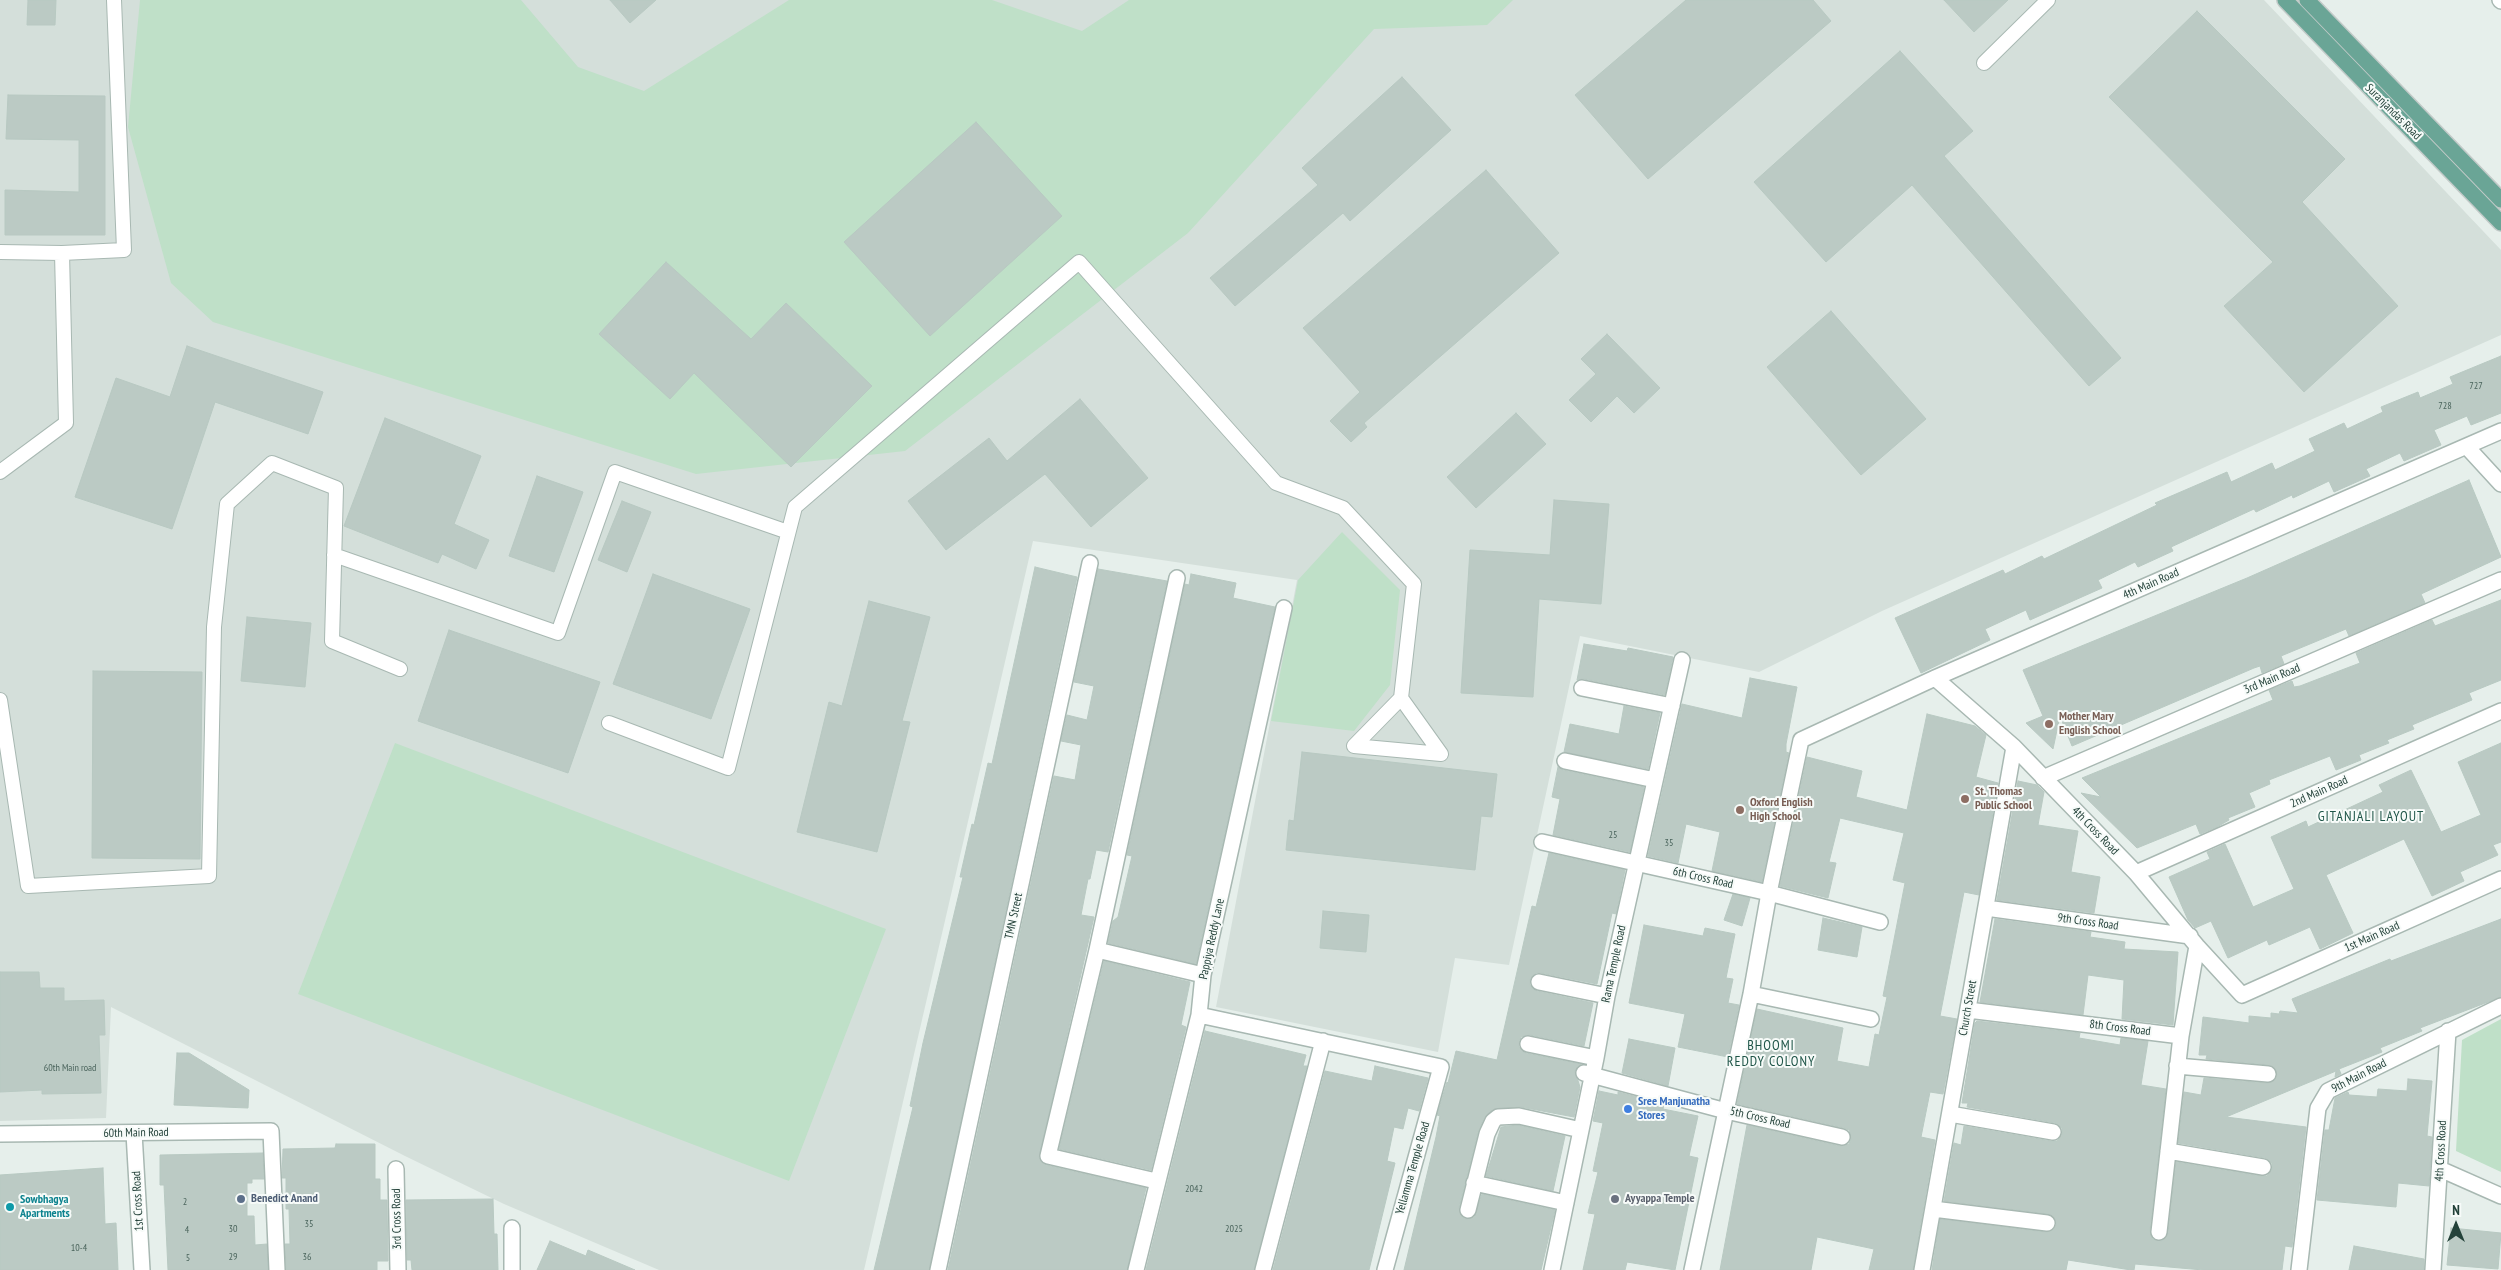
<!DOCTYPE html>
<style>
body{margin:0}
#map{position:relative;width:2501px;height:1270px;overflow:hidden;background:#e6efeb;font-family:"PT Sans Narrow",sans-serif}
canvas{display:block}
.north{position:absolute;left:2431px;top:1200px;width:50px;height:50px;-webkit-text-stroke:4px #f7fbf9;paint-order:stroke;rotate:0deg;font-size:14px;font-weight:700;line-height:20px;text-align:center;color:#24423a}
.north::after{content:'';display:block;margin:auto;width:18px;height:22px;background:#24423a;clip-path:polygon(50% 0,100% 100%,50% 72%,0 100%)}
</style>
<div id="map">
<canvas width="2501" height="1270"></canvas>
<div class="north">N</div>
</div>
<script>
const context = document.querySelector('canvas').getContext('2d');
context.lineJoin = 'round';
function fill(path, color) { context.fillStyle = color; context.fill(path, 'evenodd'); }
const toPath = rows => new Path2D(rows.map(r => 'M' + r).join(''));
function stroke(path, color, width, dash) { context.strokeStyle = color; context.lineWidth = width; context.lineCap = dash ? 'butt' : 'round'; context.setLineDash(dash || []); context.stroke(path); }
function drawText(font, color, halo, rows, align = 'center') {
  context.font = font + ' "PT Sans Narrow",sans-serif'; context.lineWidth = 4; context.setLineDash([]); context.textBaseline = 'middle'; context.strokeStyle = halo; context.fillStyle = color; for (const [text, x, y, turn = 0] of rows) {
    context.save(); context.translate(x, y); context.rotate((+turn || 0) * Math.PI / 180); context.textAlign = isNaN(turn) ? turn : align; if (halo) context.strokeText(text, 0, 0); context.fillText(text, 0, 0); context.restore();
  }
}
fill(toPath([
 [0,0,2264,0,2501,250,2501,335,1882,611,1759,672,1580,636,1509,965,1455,958,1438,1052,1216,1007,1297,580,1033,541,864,1270,659,1270,504,1204,405,1156,111,1007,106,1118,0,1121]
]), '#d4dfda');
fill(toPath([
 [140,0,521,0,578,67,644,91,789,0,992,0,1082,31,1129,0,1513,0,1487,25,1374,29,1188,233,905,451,696,474,213,322,171,283,128,127],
 [1342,532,1400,590,1390,685,1354,731,1271,721,1298,580],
 [395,743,886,929,789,1181,298,994],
 [2501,1019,2501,1172,2456,1151,2462,1040]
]), '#bfe0c8');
const building = toPath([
 [28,0,56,0,55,25,27,25,28,0],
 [610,0,656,0,630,23,610,0],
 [1686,0,1813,0,1831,21,1648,179,1575,95,1686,0],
 [1944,0,2008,0,1974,32,1944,0],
 [2197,11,2345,159,2302,202,2398,306,2304,392,2224,306,2273,262,2109,97,2197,11],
 [1900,51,1973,131,1944,156,2121,358,2089,386,1912,185,1826,262,1754,182,1900,51],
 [1402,77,1451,130,1350,221,1343,213,1235,306,1210,278,1318,185,1302,168,1402,77],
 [8,95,105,96,105,235,5,235,5,190,79,192,79,140,6,139,8,95],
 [976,122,1062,216,930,336,844,242,976,122],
 [1486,170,1559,253,1364,423,1367,427,1351,442,1330,421,1360,392,1303,328,1486,170],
 [666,262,751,339,786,303,872,386,791,467,694,373,670,399,599,334,666,262],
 [1831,311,1926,419,1861,475,1767,367,1831,311],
 [1607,334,1660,388,1634,413,1617,396,1591,422,1569,400,1596,374,1581,359,1607,334],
 [187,346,323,392,308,434,215,402,172,529,75,497,116,378,170,397,187,346],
 [2501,356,2501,413,2471,425,2467,416,2434,430,2441,445,2404,461,2400,453,2366,469,2370,476,2334,492,2329,481,2293,498,2292,495,2256,512,2254,509,2171,547,2173,551,2138,567,2135,562,2098,580,2102,588,2030,620,2026,610,1985,629,1990,640,1921,673,1895,618,2003,570,2005,574,2042,556,2044,559,2157,505,2155,503,2227,472,2231,482,2272,463,2275,470,2315,451,2309,439,2344,423,2347,429,2383,412,2381,407,2418,392,2420,398,2453,384,2450,377,2501,356],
 [1080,399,1148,478,1091,527,1045,474,946,550,908,501,989,438,1007,461,1080,399],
 [1516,413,1546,444,1476,508,1447,477,1516,413],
 [385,418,481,456,454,524,489,540,476,569,442,554,438,563,344,526,385,418],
 [537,476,583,492,554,572,509,556,537,476],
 [2469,480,2501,557,2421,594,2425,603,2349,636,2346,629,2281,656,2284,664,2262,673,2260,666,2254,668,2072,746,2060,716,2053,749,2026,723,2043,716,2023,670,2247,578,2469,480],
 [1554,500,1609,504,1601,604,1539,599,1533,697,1461,693,1470,550,1550,555,1554,500],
 [622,501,651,512,627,572,598,560,622,501],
 [1035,567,1077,577,929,1270,874,1270,913,1107,910,1106,923,1043,963,877,960,877,972,824,974,825,988,763,992,764,1035,567],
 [1098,569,1167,581,1108,852,1096,850,1090,879,1088,879,1081,915,1094,917,1039,1158,1046,1165,1146,1188,1127,1270,948,1270,1054,776,1075,780,1081,745,1061,741,1067,715,1087,720,1094,686,1074,682,1098,569],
 [653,574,750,609,711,719,613,684,653,574],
 [1191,574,1236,583,1233,598,1275,607,1196,964,1108,943,1113,921,1118,917,1132,856,1127,855,1185,584,1189,585,1191,574],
 [2501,600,2501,680,2469,693,2472,700,2412,725,2414,729,2387,740,2389,743,2359,755,2361,760,2336,770,2330,756,2269,780,2270,784,2249,793,2255,807,2228,818,2229,820,2217,827,2200,834,2196,824,2137,848,2081,793,2101,797,2082,778,2273,700,2269,690,2292,681,2294,687,2300,686,2326,676,2360,663,2356,653,2432,620,2435,626,2501,600],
 [869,601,930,617,902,721,910,722,877,852,797,832,829,702,842,706,869,601],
 [247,617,311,623,305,687,241,681,247,617],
 [449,630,600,682,568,773,418,721,449,630],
 [1584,644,1627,651,1628,648,1673,657,1665,695,1584,679,1577,680,1584,644],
 [93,671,202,672,200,859,92,858,93,671],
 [1750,678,1797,687,1786,744,1786,752,1789,753,1762,882,1712,871,1720,832,1686,824,1678,863,1648,856,1682,704,1742,718,1750,678],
 [1624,706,1660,713,1648,769,1564,752,1570,724,1619,734,1624,706],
 [1927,714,1975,726,1986,735,1976,777,1998,783,1979,895,1964,892,1940,1016,1957,1019,1943,1094,1930,1092,1921,1137,1935,1140,1913,1270,1869,1270,1874,1249,1817,1237,1811,1270,1720,1270,1747,1125,1840,1146,1849,1144,1851,1139,1849,1130,1844,1128,1737,1104,1757,1009,1843,1028,1837,1061,1869,1067,1875,1034,1879,1035,1887,997,1883,996,1905,883,1893,880,1904,833,1840,818,1829,862,1836,863,1828,898,1780,886,1807,757,1862,771,1856,797,1907,810,1927,714],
 [2501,743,2501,842,2493,845,2498,855,2460,872,2464,881,2432,896,2404,839,2326,875,2353,933,2320,949,2310,927,2269,945,2267,940,2228,958,2211,921,2195,928,2188,920,2169,877,2210,859,2207,852,2225,844,2253,907,2294,889,2271,837,2306,821,2308,827,2383,792,2379,785,2411,770,2441,832,2481,815,2458,762,2501,743],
 [1302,752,1497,774,1492,817,1481,816,1475,870,1286,850,1289,820,1294,821,1302,752],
 [1558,767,1563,770,1644,787,1630,852,1553,835,1560,799,1552,797,1558,767],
 [2018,781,2037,785,2044,792,2038,825,2078,831,2071,872,2100,877,2094,913,1997,900,2018,781],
 [1549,853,1625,870,1616,914,1612,913,1597,984,1541,973,1536,973,1530,980,1530,985,1537,991,1593,1003,1584,1046,1530,1035,1521,1037,1519,1043,1519,1047,1526,1053,1581,1064,1575,1071,1580,1087,1574,1117,1521,1107,1492,1110,1485,1117,1478,1132,1459,1208,1462,1217,1466,1219,1474,1217,1482,1194,1555,1210,1541,1270,1404,1270,1436,1137,1440,1116,1437,1115,1447,1082,1448,1083,1456,1051,1497,1060,1532,906,1536,907,1549,853],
 [1733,894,1750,898,1742,926,1724,920,1733,894],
 [1323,911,1369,915,1366,952,1320,948,1323,911],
 [1823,918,1862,927,1857,957,1818,950,1823,918],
 [1995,919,2091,932,2090,937,2125,942,2124,949,2178,952,2173,1025,2122,1019,2124,980,2088,975,2083,1015,1980,1002,1995,919],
 [2501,919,2501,997,2420,1028,2422,1031,2380,1048,2382,1052,2339,1069,2341,1074,2335,1077,2336,1071,2226,1117,2306,1127,2292,1247,2285,1246,2282,1270,2203,1270,2135,1264,2134,1270,2131,1270,2068,1260,2066,1270,1932,1270,1940,1219,2046,1232,2051,1231,2056,1225,2055,1219,2048,1214,1944,1201,1954,1143,1961,1145,1964,1126,2051,1141,2057,1141,2062,1134,2062,1128,2055,1123,1967,1107,1968,1103,1962,1103,1975,1023,1977,1021,2080,1033,2079,1038,2120,1045,2121,1038,2148,1041,2141,1085,2166,1089,2150,1231,2153,1239,2162,1241,2168,1233,2176,1162,2261,1176,2267,1176,2272,1169,2272,1163,2265,1158,2178,1143,2184,1092,2201,1095,2204,1078,2267,1083,2272,1082,2277,1075,2276,1070,2269,1065,2206,1059,2207,1055,2199,1055,2203,1017,2249,1023,2249,1016,2271,1018,2271,1013,2279,1014,2280,1011,2298,1013,2292,999,2390,959,2391,961,2501,919],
 [1644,925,1703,936,1705,928,1735,934,1726,978,1733,979,1728,1003,1739,1005,1728,1057,1678,1047,1685,1014,1629,1003,1644,925],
 [1104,961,1190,982,1181,1025,1186,1027,1151,1170,1059,1149,1104,961],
 [0,972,39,972,40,988,64,988,64,1001,104,1000,105,1035,99,1035,101,1093,42,1094,42,1090,0,1092,0,972],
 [1205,1031,1306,1055,1303,1066,1307,1066,1254,1270,1146,1270,1205,1031],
 [1629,1039,1675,1048,1668,1086,1622,1073,1629,1039],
 [177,1053,189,1053,249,1090,248,1108,174,1105,177,1053],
 [1375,1066,1428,1078,1419,1111,1408,1108,1403,1129,1394,1127,1387,1161,1395,1163,1369,1270,1273,1270,1325,1071,1372,1081,1375,1066],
 [2408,1079,2432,1081,2427,1136,2432,1137,2429,1186,2398,1183,2396,1207,2317,1200,2325,1130,2329,1130,2335,1098,2348,1092,2349,1095,2377,1097,2378,1089,2407,1091,2408,1079],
 [1599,1091,1618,1095,1618,1092,1664,1104,1663,1109,1698,1116,1689,1156,1698,1158,1675,1270,1627,1262,1625,1270,1583,1270,1595,1214,1588,1213,1598,1172,1593,1171,1603,1123,1593,1121,1599,1091],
 [1518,1125,1565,1136,1553,1191,1486,1176,1501,1127,1518,1125],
 [336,1144,375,1144,375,1179,380,1179,380,1200,387,1200,388,1261,377,1261,377,1270,286,1270,285,1244,290,1244,289,1209,286,1209,286,1178,282,1178,283,1149,335,1148,336,1144],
 [263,1153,264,1179,252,1179,252,1183,247,1183,247,1216,254,1216,255,1245,267,1244,268,1270,168,1270,164,1185,160,1185,160,1155,263,1153],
 [103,1168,105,1224,116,1223,118,1270,0,1270,0,1175,103,1168],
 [493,1199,494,1234,497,1234,498,1270,412,1270,411,1260,407,1260,406,1200,493,1199],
 [2451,1228,2501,1233,2498,1269,2447,1265,2451,1228],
 [550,1241,586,1256,588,1250,635,1270,537,1270,550,1241],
 [2354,1246,2424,1259,2424,1270,2349,1270,2354,1246]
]);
fill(building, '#bbcac4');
stroke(building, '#b8c9c2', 1);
const service = toPath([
 [1984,63,2048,0],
 [0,252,62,253,124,250,114,0],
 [0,472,66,423,62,253],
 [334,555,558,633,615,472,788,532],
 [0,700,28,886,209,876,214,627,227,504,272,463,336,488,332,641,400,669],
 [609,723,728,768,795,507,1079,262,1276,483,1343,508,1414,584,1401,698,1441,754,1354,746,1401,698]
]);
const minor = toPath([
 [2467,447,2501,484],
 [1177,578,1097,950,1203,975],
 [1935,678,2014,747,2136,873,2197,946,2242,995,2501,879],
 [1582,688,1672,706],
 [1565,761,1655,780],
 [2043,778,2501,580],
 [1542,842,1769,893,1880,922],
 [2136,873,2501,711],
 [1986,908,2190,936],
 [1097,950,1048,1156,1156,1181],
 [1539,982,1607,996],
 [1751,994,1871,1019],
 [1968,1010,2181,1036,2197,946],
 [1199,1015,1441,1067,1385,1270],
 [1528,1044,1596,1058],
 [2177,1066,2268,1074],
 [1584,1073,1726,1111,1842,1137],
 [1950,1114,2053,1132],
 [134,1133,142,1270],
 [0,1134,271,1131,277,1270],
 [2168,1151,2263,1167],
 [396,1169,398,1270],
 [2440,1169,2501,1196],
 [1474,1183,1566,1203],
 [1933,1209,2047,1223],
 [1468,1210,1487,1134,1493,1121,1498,1117,1519,1116,1581,1130],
 [512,1228,512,1270],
 [2159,1232,2181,1036],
 [938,1270,1090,563],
 [1136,1270,1199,1015,1203,975,1284,608],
 [1263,1270,1323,1041],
 [1552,1270,1596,1058,1607,996,1682,660],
 [1692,1270,1751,994,1769,893,1801,740,1935,678,2501,431],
 [1922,1270,2014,747],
 [2299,1270,2318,1108,2328,1091,2501,1006],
 [2433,1270,2448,1031]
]);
const tertiary = toPath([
 [2500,0,2501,1]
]);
const primary = toPath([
 [2285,0,2501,223],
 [2307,0,2501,200]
]);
stroke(service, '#a8b8b2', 16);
stroke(minor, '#a8b8b2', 18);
stroke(tertiary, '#a8b8b2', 18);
stroke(primary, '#c2cac8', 18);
stroke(service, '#fff', 14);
stroke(minor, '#fff', 15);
stroke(tertiary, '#fff', 15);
stroke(primary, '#6aa596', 15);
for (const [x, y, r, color] of [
 [2049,724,5,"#8d6e63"],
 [1965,799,5,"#8d6e63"],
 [1740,810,5,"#8d6e63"],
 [1628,1109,5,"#3f7fe0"],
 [241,1199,5,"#5c6f8a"],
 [1615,1199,5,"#6b7280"],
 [10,1207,5,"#0f9aa8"]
]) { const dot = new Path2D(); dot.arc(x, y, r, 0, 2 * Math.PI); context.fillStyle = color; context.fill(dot); stroke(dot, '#f7fbf9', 2); }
drawText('10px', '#4a645c', null, [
 ["727",2476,386],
 ["728",2445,406],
 ["25",1613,835],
 ["35",1669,843],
 ["60th Main road",70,1068],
 ["2042",1194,1189],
 ["2",185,1202],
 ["35",309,1224],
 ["30",233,1229],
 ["2025",1234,1229],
 ["4",187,1230],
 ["10-4",79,1248],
 ["29",233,1257],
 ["36",307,1257],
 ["5",188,1258]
]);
drawText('12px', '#24423a', '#f7fbf9', [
 ["Suranjandas Road",2393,112,45],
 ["4th Main Road",2151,584,-24],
 ["3rd Main Road",2272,679,-23],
 ["2nd Main Road",2319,792,-24],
 ["4th Cross Road",2095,831,46],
 ["6th Cross Road",1703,878,13],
 ["TMN Street",1014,916,-78],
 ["9th Cross Road",2088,922,8],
 ["1st Main Road",2372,937,-24],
 ["Pappiya Reddy Lane",1212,939,-78],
 ["Rama Temple Road",1614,964,-78],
 ["Church Street",1968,1008,-80],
 ["8th Cross Road",2120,1028,7],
 ["9th Main Road",2359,1076,-27],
 ["5th Cross Road",1760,1118,13],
 ["60th Main Road",136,1133,-1],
 ["4th Cross Road",2441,1151,-87],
 ["Yellamma Temple Road",1413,1168,-74],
 ["1st Cross Road",138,1201,-93],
 ["3rd Cross Road",397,1219,-91]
]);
drawText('bold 12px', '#785e54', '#f7fbf9', [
 ["Mother Mary",2059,717],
 ["English School",2059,731],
 ["St. Thomas",1975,792],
 ["Public School",1975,806],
 ["Oxford English",1750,803],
 ["High School",1750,817]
], 'left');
drawText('bold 12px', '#366cbe', '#f7fbf9', [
 ["Sree Manjunatha",1638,1102],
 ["Stores",1638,1116]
], 'left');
drawText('bold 12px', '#4e5e75', '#f7fbf9', [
 ["Benedict Anand",251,1199]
], 'left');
drawText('bold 12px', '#5b616d', '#f7fbf9', [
 ["Ayyappa Temple",1625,1199]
], 'left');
drawText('bold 12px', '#0d838f', '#f7fbf9', [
 ["Sowbhagya",20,1200],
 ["Apartments",20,1214]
], 'left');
context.letterSpacing = '1px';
drawText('14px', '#1f5548', '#f7fbf9', [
 ["GITANJALI LAYOUT",2371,817],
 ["BHOOMI",1771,1046],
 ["REDDY COLONY",1771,1062]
]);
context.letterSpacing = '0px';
</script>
